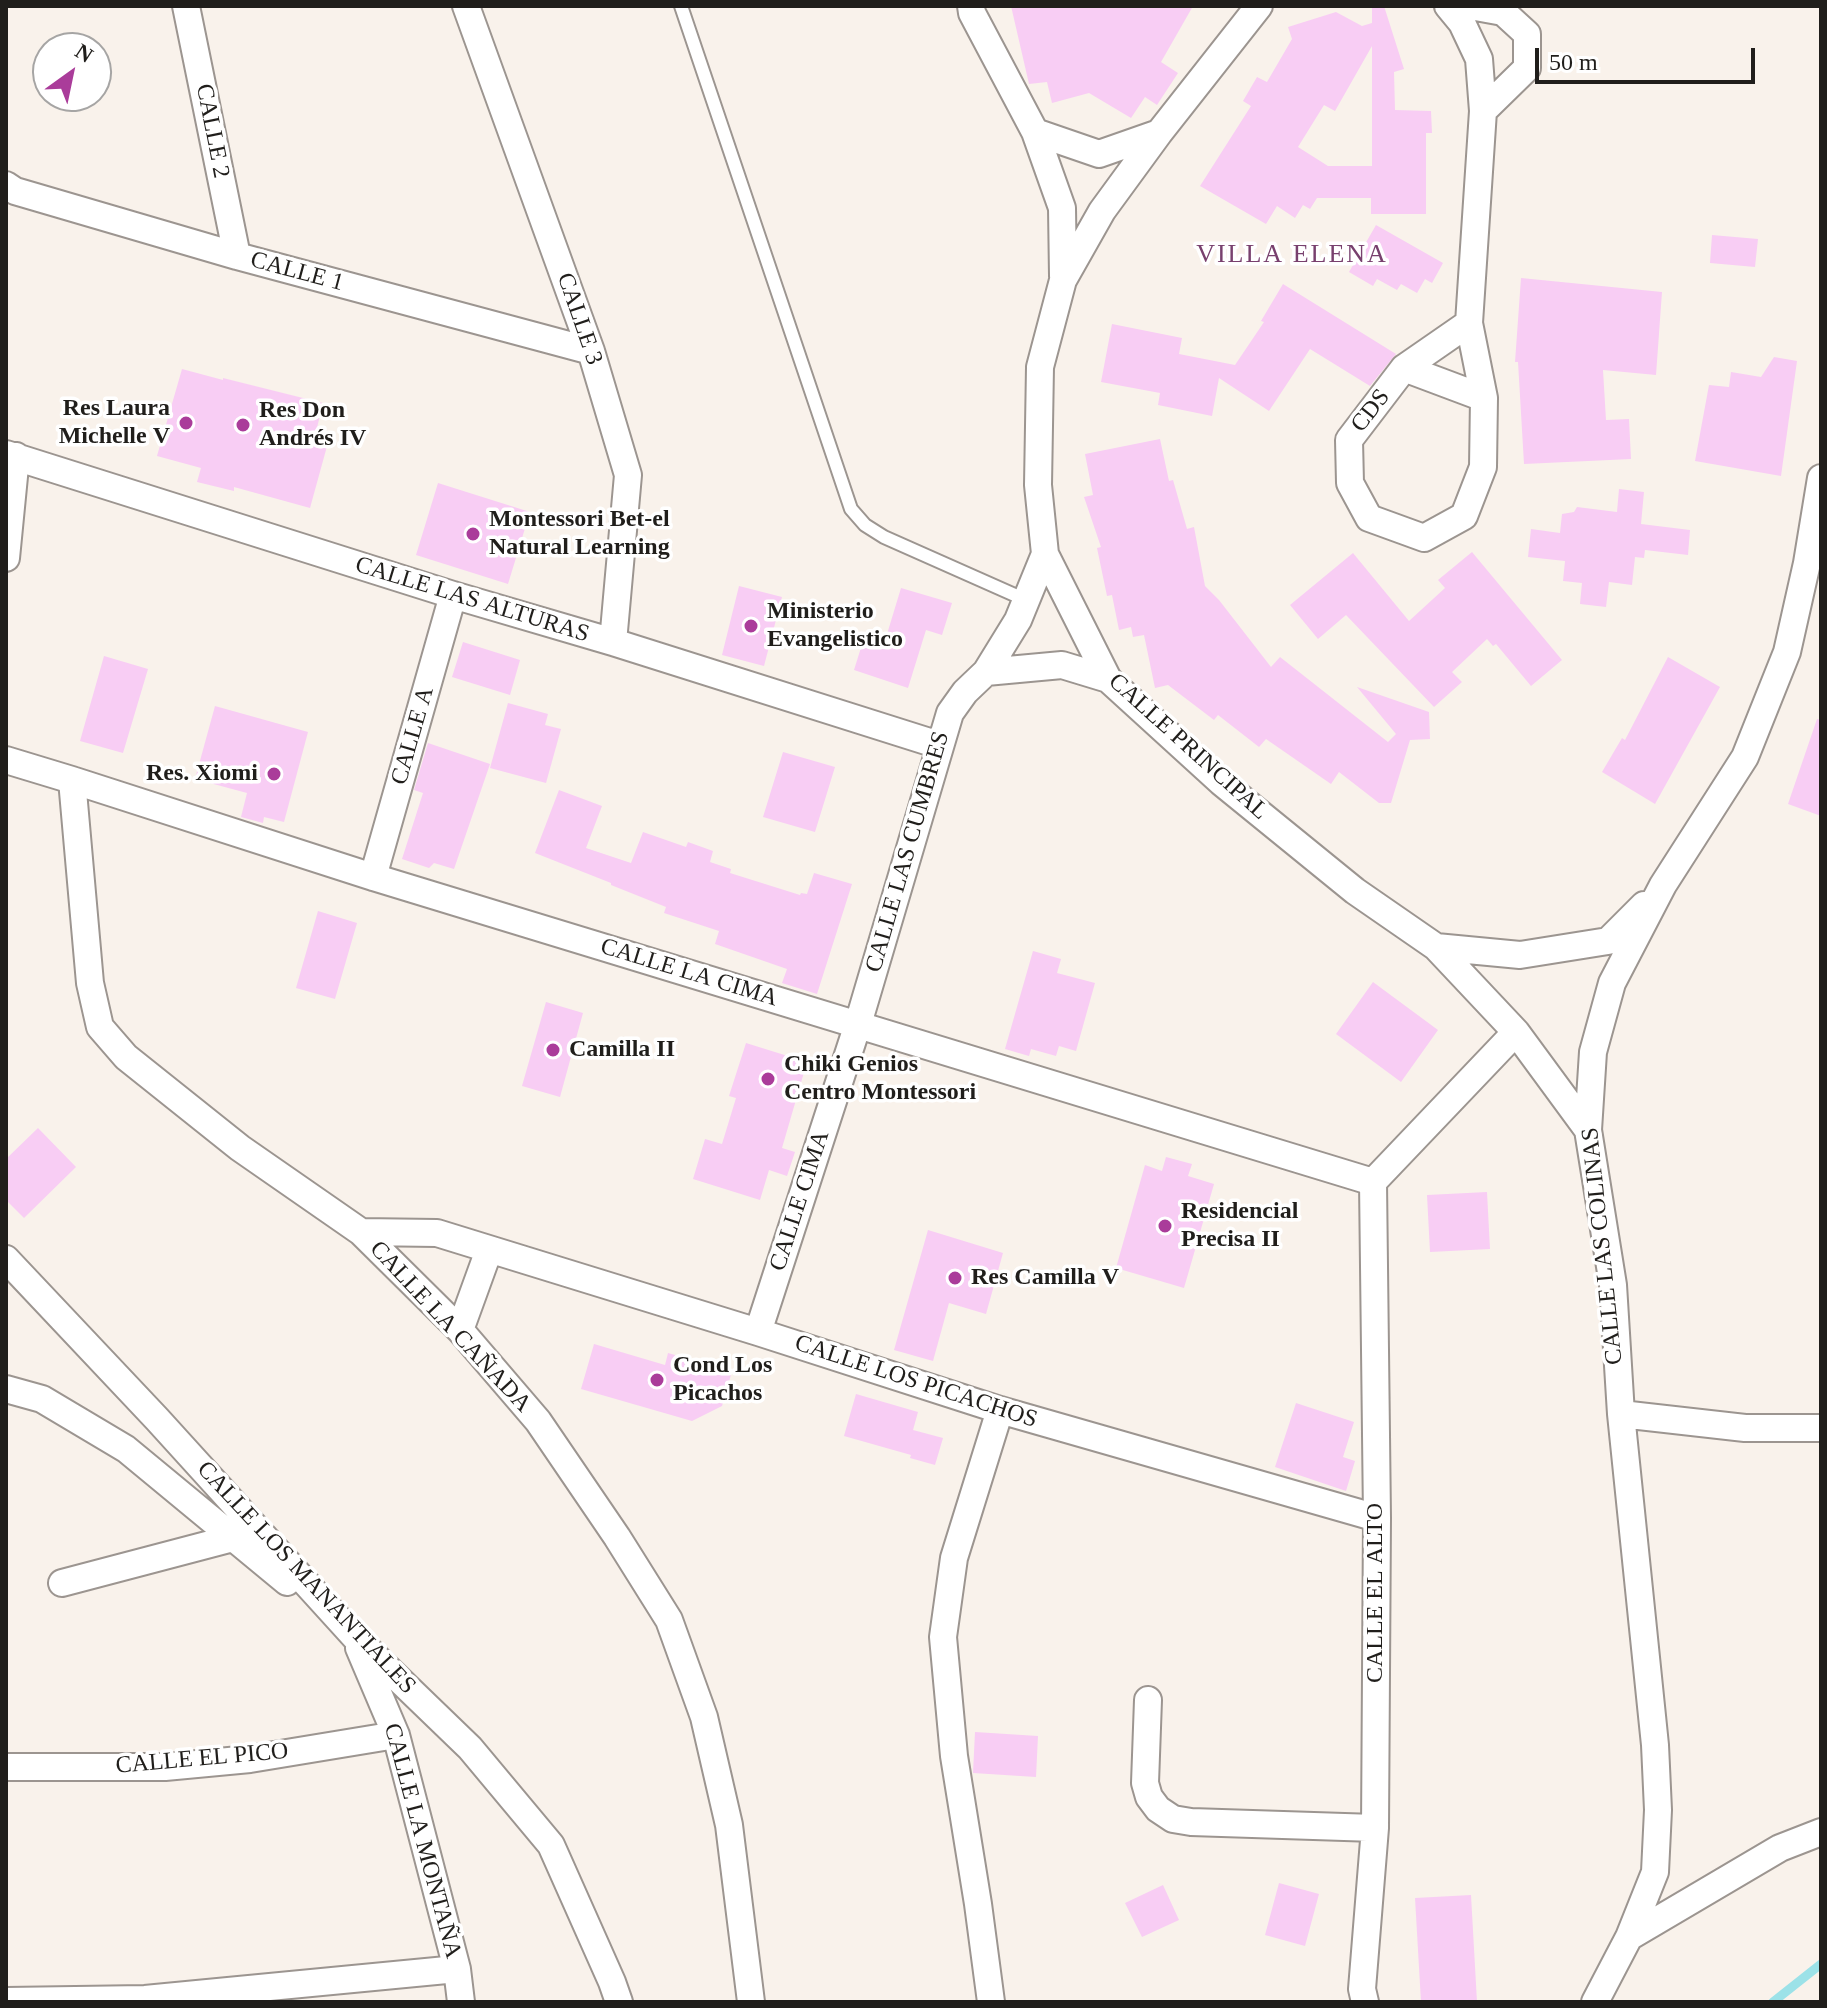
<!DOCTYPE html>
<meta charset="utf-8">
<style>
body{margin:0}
#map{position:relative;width:1827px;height:2008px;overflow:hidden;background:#f9f2eb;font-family:"Times New Roman",serif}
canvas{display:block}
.frame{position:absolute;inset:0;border:8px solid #201e1b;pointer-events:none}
.north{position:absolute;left:32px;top:32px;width:80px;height:80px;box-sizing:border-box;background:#fff;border:2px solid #a6a5a4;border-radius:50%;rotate:33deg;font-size:22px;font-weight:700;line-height:32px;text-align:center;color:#201e1b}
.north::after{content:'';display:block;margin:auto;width:28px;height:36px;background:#aa3c9a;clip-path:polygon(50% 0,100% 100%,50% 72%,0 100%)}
.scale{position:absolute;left:1535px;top:48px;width:220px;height:36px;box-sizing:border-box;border:4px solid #201e1b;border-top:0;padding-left:10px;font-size:24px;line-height:28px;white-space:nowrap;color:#201e1b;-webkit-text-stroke:6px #fff;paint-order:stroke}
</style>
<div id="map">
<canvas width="1827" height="2008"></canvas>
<div class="frame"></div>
<div class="north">N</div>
<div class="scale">50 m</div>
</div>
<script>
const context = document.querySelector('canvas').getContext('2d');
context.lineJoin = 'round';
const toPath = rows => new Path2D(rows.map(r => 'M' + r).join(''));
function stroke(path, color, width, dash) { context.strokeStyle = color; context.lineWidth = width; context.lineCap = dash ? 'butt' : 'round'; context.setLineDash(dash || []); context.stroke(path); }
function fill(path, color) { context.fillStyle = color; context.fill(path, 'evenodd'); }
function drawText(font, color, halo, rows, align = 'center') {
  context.font = font + ' "Times New Roman",serif'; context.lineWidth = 7; context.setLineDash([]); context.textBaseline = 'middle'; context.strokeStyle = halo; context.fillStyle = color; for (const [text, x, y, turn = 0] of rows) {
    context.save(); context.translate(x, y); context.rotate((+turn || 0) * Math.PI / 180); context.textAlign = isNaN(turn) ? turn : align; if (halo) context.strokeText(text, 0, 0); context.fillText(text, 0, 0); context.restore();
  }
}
stroke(toPath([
 [1773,2002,1821,1964]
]), '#9ce2e8', 9);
fill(toPath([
 [1011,6,1193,6,1161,62,1178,73,1157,105,1145,97,1131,118,1089,93,1052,103,1047,82,1029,84],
 [1372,6,1384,6,1404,69,1394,72,1395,110,1431,111,1432,133,1426,133,1426,214,1371,214,1371,198,1317,198,1310,209,1303,205,1295,218,1277,206,1266,224,1200,186,1251,106,1243,101,1257,77,1267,82,1292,39,1288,27,1336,12,1362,26,1372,23],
 [1372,46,1372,166,1328,166,1298,147,1324,105,1335,111],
 [1376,225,1443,263,1432,283,1425,279,1417,293,1401,284,1397,290,1377,279,1373,286,1349,272],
 [1712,235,1758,239,1755,267,1710,263],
 [1521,278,1662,292,1656,375,1603,370,1606,420,1629,419,1631,459,1524,464,1518,362,1515,362],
 [1283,284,1396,354,1370,386,1310,349,1269,411,1219,378,1212,416,1158,405,1160,393,1101,382,1112,324,1182,338,1179,354,1235,365,1264,322,1261,321],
 [1774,357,1797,361,1781,476,1695,461,1709,385,1729,387,1731,372,1761,377],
 [182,369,223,380,223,378,323,403,315,436,329,439,310,508,234,487,234,491,197,482,201,468,157,456],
 [1160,439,1169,481,1173,480,1187,529,1194,527,1205,586,1219,600,1271,667,1280,657,1388,742,1396,734,1357,687,1429,712,1430,739,1410,740,1391,803,1379,803,1339,772,1331,784,1266,739,1259,747,1218,715,1214,720,1168,685,1155,688,1144,635,1133,637,1131,627,1119,630,1112,595,1107,596,1097,548,1101,547,1084,497,1093,495,1085,454],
 [438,483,530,512,508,584,416,555],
 [1619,489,1644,492,1641,524,1690,530,1688,555,1645,550,1644,558,1635,557,1632,585,1609,582,1606,607,1580,604,1582,583,1563,581,1565,561,1528,557,1531,529,1560,533,1562,514,1574,512,1577,507,1617,512],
 [1472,552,1562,660,1531,686,1496,644,1493,646,1487,639,1452,672,1462,682,1434,707,1346,615,1318,639,1290,605,1353,553,1409,621,1445,588,1438,580],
 [739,586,782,597,764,666,722,655],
 [901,588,952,603,942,635,926,630,908,688,854,670,864,638,884,644],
 [463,642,520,660,510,695,452,677],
 [104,656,148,669,123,753,80,741],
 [1668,657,1720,687,1655,804,1602,772,1622,738,1625,740],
 [508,703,548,714,545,725,561,729,546,783,490,768],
 [215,706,308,732,284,822,264,817,263,823,241,817,247,793,195,779],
 [1817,719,1821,720,1821,816,1788,804],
 [428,743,490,764,454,869,434,863,429,868,402,859,423,793,414,790],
 [783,752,835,767,815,832,763,817],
 [559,790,602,806,586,848,631,863,643,832,686,847,688,842,713,851,710,862,731,869,730,873,800,895,801,893,807,894,814,873,852,884,817,994,782,983,787,969,715,944,719,931,664,913,666,907,611,885,611,883,535,853],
 [318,911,357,923,335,999,296,988],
 [1033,951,1061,959,1057,973,1095,983,1076,1051,1059,1046,1056,1056,1031,1049,1029,1056,1005,1049],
 [1373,982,1438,1030,1401,1082,1336,1034],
 [546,1002,583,1013,560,1097,522,1086],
 [746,1043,807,1062,782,1148,795,1152,787,1176,769,1170,760,1200,693,1179,705,1139,722,1144,736,1098,729,1096],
 [38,1128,76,1167,24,1218,6,1200,6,1159],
 [1166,1157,1192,1164,1188,1176,1214,1184,1184,1288,1116,1268,1145,1165,1162,1171],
 [1487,1192,1490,1249,1430,1252,1427,1195],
 [928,1230,1003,1253,986,1314,949,1303,933,1361,894,1350],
 [594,1344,665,1365,668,1353,732,1371,722,1406,692,1421,581,1389],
 [856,1394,918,1412,913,1430,943,1438,935,1465,910,1458,911,1455,844,1436],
 [1296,1403,1354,1422,1343,1457,1355,1461,1346,1491,1275,1467],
 [975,1732,1038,1736,1036,1777,973,1773],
 [1279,1883,1319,1894,1305,1946,1265,1935],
 [1163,1885,1179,1920,1142,1937,1125,1903],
 [1471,1895,1477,2002,1421,2002,1415,1898]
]), '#f8cdf4');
const lane = toPath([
 [681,6,851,509,865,525,884,537,1026,600]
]);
const street = toPath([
 [186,6,237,256],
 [466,6,591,351,628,475,613,642],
 [971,6,972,13,1035,132,1062,208,1063,276],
 [1259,6,1159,133,1102,211,1063,280,1040,367,1038,485,1045,554,1108,679,1221,782,1355,891,1436,947,1520,955,1608,941,1644,905],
 [1448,6,1462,23,1479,59,1483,111,1469,323,1484,398,1483,467,1464,516,1424,538,1369,518,1350,483,1349,440,1404,368,1469,323],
 [1470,6,1503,12,1527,34,1527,68,1483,111],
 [1035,132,1099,154,1159,133],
 [6,185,15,191,237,256,591,351],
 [1404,368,1484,398],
 [6,454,453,595,613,642,939,745],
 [6,558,16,456],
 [986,672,1018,620,1045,554],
 [6,760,72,780,373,877,1373,1182],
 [72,780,90,983,100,1027,126,1057,240,1148,361,1232,460,1330,538,1421,617,1537,669,1620,704,1717,729,1825,751,2002],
 [373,877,453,595],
 [1436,947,1516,1032,1588,1130],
 [1373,1182,1516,1032],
 [361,1232,437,1233,758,1332,1000,1410,1377,1518],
 [6,1259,157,1419,355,1637,470,1748,551,1845,612,1982,619,2002],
 [460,1330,489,1250],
 [758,1332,858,1024,950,713,965,692,986,672,1062,665,1108,679],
 [6,1389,42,1399,126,1449,287,1582],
 [1621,1414,1745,1428,1821,1428],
 [62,1583,233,1538],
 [359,1648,396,1735,457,1969,461,2002],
 [1148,1700,1145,1783,1149,1797,1158,1809,1173,1819,1191,1822,1375,1828],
 [6,1767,165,1767,250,1759,396,1735],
 [1629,1937,1780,1848,1821,1832],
 [6,2001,145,1999,457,1969],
 [991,2002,978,1904,954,1756,943,1637,954,1558,1000,1410],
 [1365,2002,1362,1989,1375,1828,1377,1518,1373,1182],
 [1595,2002,1629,1937,1655,1872,1658,1810,1655,1745,1621,1414,1613,1285,1588,1130,1593,1052,1612,983,1663,885,1745,757,1787,652,1807,563,1821,478]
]);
stroke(lane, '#9c9590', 16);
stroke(street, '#9c9590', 30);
stroke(lane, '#fff', 12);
stroke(street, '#fff', 26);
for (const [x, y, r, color] of [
 [186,423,8,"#aa3c9a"],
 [243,425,8,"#aa3c9a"],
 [473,534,8,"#aa3c9a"],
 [751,626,8,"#aa3c9a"],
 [274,774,8,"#aa3c9a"],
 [553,1050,8,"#aa3c9a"],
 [768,1079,8,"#aa3c9a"],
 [1165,1226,8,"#aa3c9a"],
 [955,1278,8,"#aa3c9a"],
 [657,1380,8,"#aa3c9a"]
]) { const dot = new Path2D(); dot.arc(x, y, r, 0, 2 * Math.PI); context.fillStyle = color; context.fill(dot); stroke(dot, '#fff', 3); }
drawText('24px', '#201e1b', '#fff', [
 ["CALLE 2",212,131,79],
 ["CALLE 1",297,272,15],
 ["CALLE 3",579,319,71],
 ["CDS",1371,411,-52],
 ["CALLE LAS ALTURAS",472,600,17],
 ["CALLE A",413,736,-74],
 ["CALLE PRINCIPAL",1188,747,42],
 ["CALLE LAS CUMBRES",908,852,-74],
 ["CALLE LA CIMA",689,973,17],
 ["CALLE CIMA",800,1201,-72],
 ["CALLE LAS COLINAS",1603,1246,-96],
 ["CALLE LA CAÑADA",450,1327,47],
 ["CALLE LOS PICACHOS",916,1382,18],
 ["CALLE LOS MANANTIALES",306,1578,47],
 ["CALLE EL ALTO",1376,1593,-90],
 ["CALLE EL PICO",202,1759,-5],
 ["CALLE LA MONTAÑA",422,1841,75]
]);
drawText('bold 24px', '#201e1b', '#fff', [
 ["Res Laura",170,409,"right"],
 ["Michelle V",170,437,"right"],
 ["Res Don",259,411],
 ["Andrés IV",259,439],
 ["Montessori Bet-el",489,520],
 ["Natural Learning",489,548],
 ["Ministerio",767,612],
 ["Evangelistico",767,640],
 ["Res. Xiomi",258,774,"right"],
 ["Camilla II",569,1050],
 ["Chiki Genios",784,1065],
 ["Centro Montessori",784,1093],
 ["Residencial",1181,1212],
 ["Precisa II",1181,1240],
 ["Res Camilla V",971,1278],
 ["Cond Los",673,1366],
 ["Picachos",673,1394]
], 'left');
context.letterSpacing = '2px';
drawText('26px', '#78406e', '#fff', [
 ["VILLA ELENA",1292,255]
]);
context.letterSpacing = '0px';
</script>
